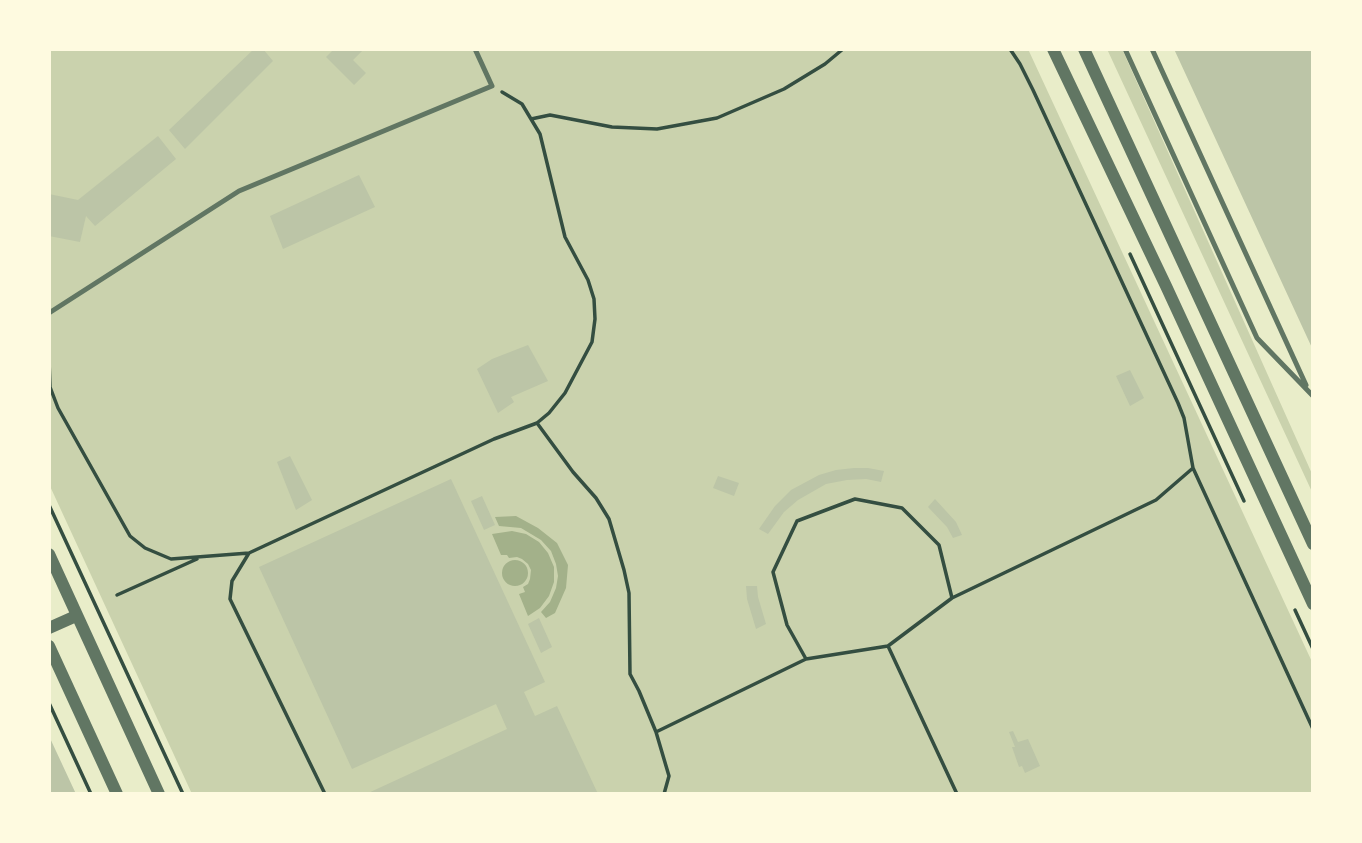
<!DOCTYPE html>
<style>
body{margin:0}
#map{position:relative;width:1362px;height:843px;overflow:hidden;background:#e9edc9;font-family:"Work Sans",sans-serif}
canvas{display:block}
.frame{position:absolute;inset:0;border:51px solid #fefae0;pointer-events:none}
</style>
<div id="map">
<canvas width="1362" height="843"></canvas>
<div class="frame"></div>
</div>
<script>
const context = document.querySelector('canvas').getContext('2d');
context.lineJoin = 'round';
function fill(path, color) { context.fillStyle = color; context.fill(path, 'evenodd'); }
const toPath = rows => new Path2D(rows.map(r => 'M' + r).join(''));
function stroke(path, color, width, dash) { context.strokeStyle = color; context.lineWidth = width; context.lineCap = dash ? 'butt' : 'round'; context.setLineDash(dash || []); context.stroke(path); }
fill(toPath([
 [49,49,1028,49,1313,664,1313,794,192,794,49,484],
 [1107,49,1122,49,1313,476,1313,494]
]), '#cad2ad');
fill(toPath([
 [516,516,538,528,557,543,568,565,566,588,555,613,546,618,541,612,550,602,556,588,558,576,556,564,551,551,541,540,521,528,499,526,495,517],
 [512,531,526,534,539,542,548,553,554,567,554,582,549,596,540,608,528,616,519,594,525,592,523,587,528,584,530,579,531,570,528,564,522,559,517,557,509,558,507,555,501,555,492,534],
 '502 573a13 13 0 1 1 26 0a13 13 0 1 1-26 0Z'
]), '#a3b18a');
fill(toPath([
 [254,49,263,49,273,61,185,149,169,130],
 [334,49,364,49,353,60,366,73,354,85,326,57],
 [1174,49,1313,49,1313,350],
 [158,136,176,159,95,226,86,216,80,242,49,236,49,194,78,200],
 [359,175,375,207,283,249,270,216],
 [528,345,548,381,511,397,514,402,498,413,477,369,492,359],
 [1130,370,1144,398,1130,406,1116,376],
 [290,456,312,500,296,510,277,462],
 [854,468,868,468,884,471,881,482,866,479,847,480,826,484,798,500,784,512,768,534,759,529,775,506,791,490,819,475,836,470],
 [718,476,739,483,734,496,713,488],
 [451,479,545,682,524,692,535,716,557,706,598,794,366,794,507,729,496,704,352,769,259,567],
 [482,496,495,525,484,530,471,501],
 [935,499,956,522,962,535,953,538,947,527,928,507],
 [746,586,757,586,758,597,766,624,756,629,747,599],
 [539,618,552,647,541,653,528,624],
 [1013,731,1018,742,1028,739,1040,766,1025,773,1022,766,1019,767,1012,747,1015,747,1009,732],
 [49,736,76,794,49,794]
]), '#bcc5a7');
stroke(toPath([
 [1010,49,1020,64,1033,90,1178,403,1184,418,1193,468,1313,729],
 [531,119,550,115,612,127,657,129,717,118,784,89,825,64,843,49],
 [1130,254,1244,501],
 [49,360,50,387,58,408,130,536,145,548,171,559,249,553,494,439,537,423,549,413,565,393,592,342,595,319,594,299,588,280,565,237,540,134,522,104,502,92],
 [537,423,573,472,596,498,609,519,624,570,629,593,630,674,639,691,656,732,806,659,888,646,952,598,1156,500,1193,468],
 [49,505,183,794],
 [249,553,232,581,230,599,325,794],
 [117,595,197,559],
 [1295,610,1313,649],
 [888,646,957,794],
 [806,659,787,625,773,572,797,521,855,499,902,508,939,545,952,598],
 [49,703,91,794],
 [656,732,669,776,664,794]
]), '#344e41', 3.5);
stroke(toPath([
 [1125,49,1257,338,1313,396],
 [1152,49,1306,385],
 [49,313,239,191,492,86,475,49]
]), '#617663', 5);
stroke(toPath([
 [1053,49,1166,286,1313,604],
 [1084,49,1313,544],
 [49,554,159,794],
 [49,628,76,616],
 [49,646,117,794]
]), '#617663', 12);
</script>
